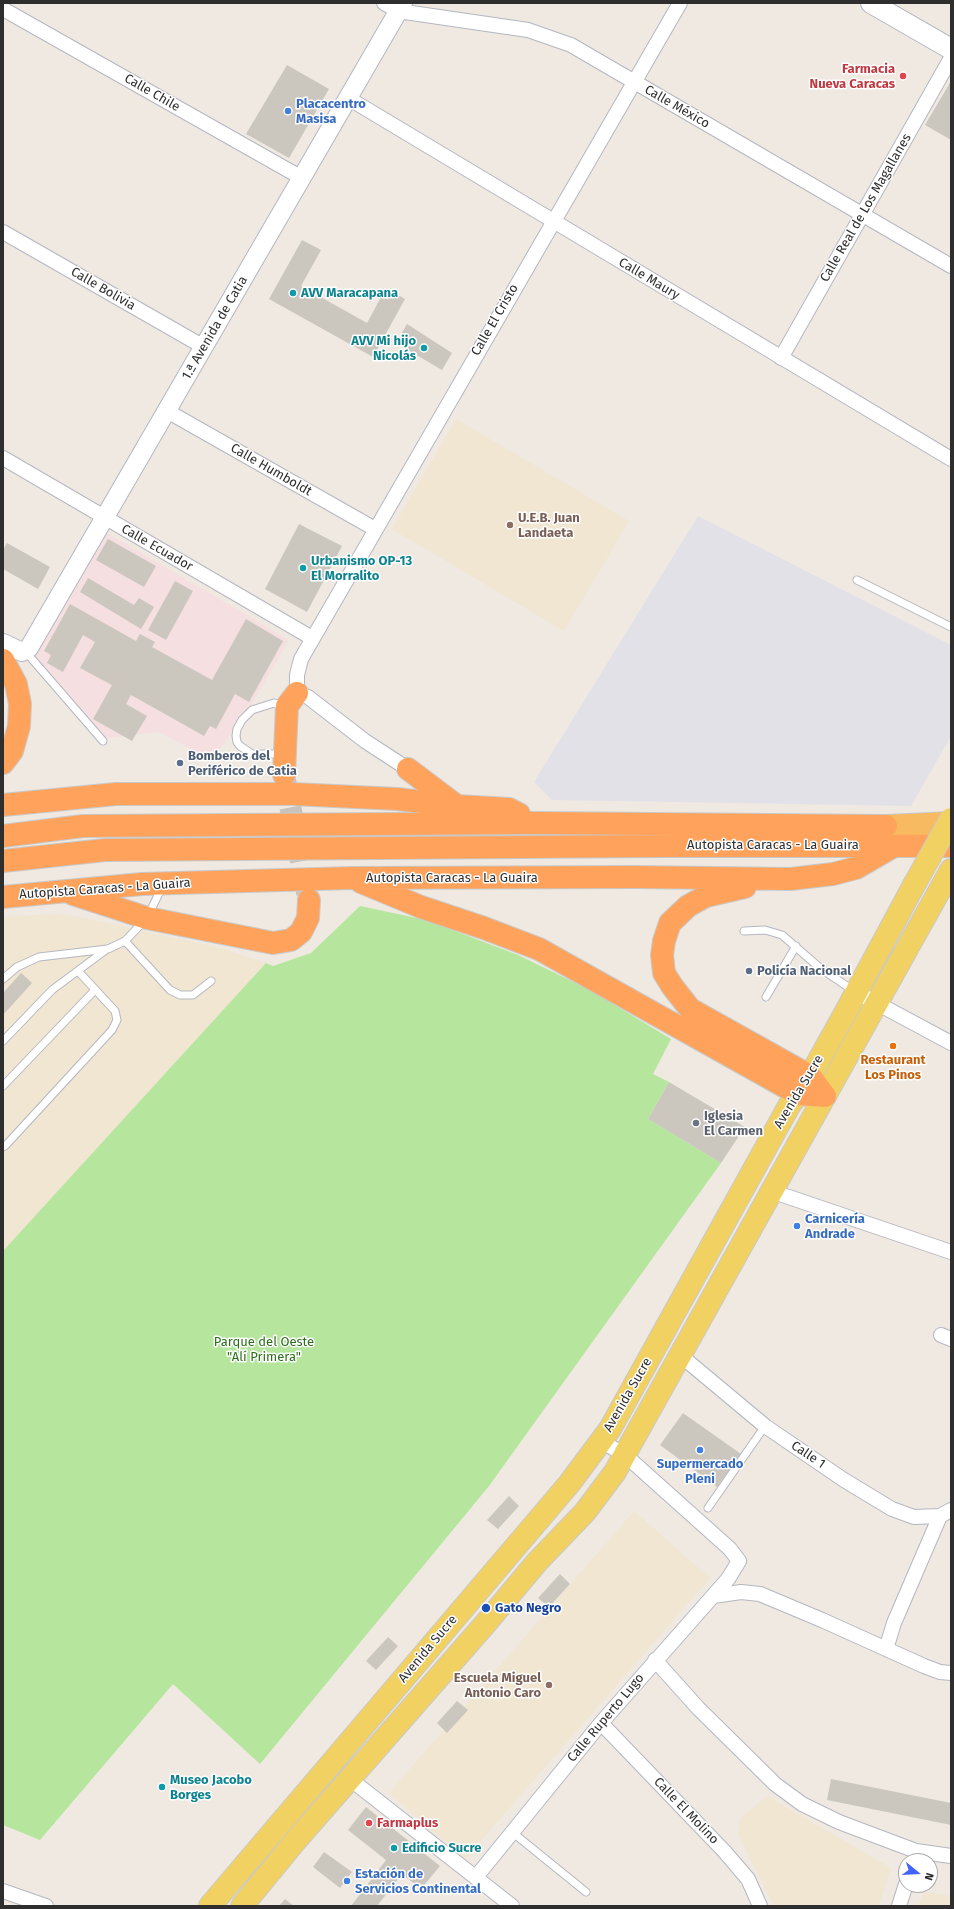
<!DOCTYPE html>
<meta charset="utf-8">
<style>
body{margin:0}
#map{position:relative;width:954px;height:1909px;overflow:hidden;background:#efe9e1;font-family:"Fira Sans",sans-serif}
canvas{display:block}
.frame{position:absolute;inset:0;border:4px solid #2e2e2e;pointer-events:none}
.north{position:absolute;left:898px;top:1853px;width:40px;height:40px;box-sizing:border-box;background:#fff;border:1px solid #ababab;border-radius:50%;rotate:108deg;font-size:11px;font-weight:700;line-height:16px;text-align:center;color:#2e2e2e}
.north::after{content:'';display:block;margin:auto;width:14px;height:18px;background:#4264fb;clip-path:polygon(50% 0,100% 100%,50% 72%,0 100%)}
</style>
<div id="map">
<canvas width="954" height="1909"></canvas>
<div class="frame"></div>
<div class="north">N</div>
</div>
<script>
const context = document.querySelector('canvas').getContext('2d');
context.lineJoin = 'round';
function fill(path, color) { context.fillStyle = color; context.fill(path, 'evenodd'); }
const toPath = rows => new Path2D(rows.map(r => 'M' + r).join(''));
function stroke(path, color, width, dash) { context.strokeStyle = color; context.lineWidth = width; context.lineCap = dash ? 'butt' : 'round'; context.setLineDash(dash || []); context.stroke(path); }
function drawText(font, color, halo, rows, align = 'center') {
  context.font = font + ' "Fira Sans",sans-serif'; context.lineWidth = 3; context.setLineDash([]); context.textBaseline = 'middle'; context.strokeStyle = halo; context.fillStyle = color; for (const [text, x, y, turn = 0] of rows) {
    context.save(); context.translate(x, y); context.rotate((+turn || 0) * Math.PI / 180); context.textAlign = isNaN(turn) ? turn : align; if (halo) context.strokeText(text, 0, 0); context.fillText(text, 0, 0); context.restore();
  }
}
fill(toPath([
 [698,516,951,645,951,736,911,806,552,800,534,782]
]), '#e3e1e8');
fill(toPath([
 [456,419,629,521,564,631,392,529],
 [55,914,84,918,221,948,266,963,3,1251,3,917],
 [634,1511,710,1578,465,1859,389,1793],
 [767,1796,891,1868,879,1906,774,1906,738,1834,740,1819],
 [924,1892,951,1896,951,1906,918,1906]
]), '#f0e6d1');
fill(toPath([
 [107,533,289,640,249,709,212,760,159,732,105,738,30,661]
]), '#f5dfe0');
fill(toPath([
 [360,906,426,920,518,955,590,990,671,1039,653,1074,669,1082,648,1119,721,1163,489,1486,260,1764,173,1684,40,1840,3,1825,3,1251,266,963,273,966,311,953]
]), '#b6e59e');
fill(toPath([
 [287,65,329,89,289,158,246,134],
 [951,81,951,140,925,125],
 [302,240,321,250,301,286,367,323,386,288,405,299,373,357,269,299],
 [407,324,452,353,442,370,396,343],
 [299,524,342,546,307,612,265,589],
 [108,539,156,566,144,587,96,560],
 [7,543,50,567,38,589,3,569,3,550],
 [88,578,134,605,139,598,154,607,141,629,80,592],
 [175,581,193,591,166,640,148,630],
 [70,604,136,641,140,634,155,642,152,647,212,680,246,619,283,641,249,702,235,694,216,729,210,726,204,736,131,695,126,704,147,716,132,741,93,719,112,685,80,668,95,642,83,635,63,672,47,663,51,655,44,651],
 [21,973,32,983,3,1015,3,993],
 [669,1082,745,1127,721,1163,648,1119],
 [683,1413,741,1454,717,1487,660,1445],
 [509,1496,519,1506,498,1529,487,1520],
 [560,1574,570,1584,549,1607,538,1598],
 [388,1637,398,1646,376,1670,366,1661],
 [457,1701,468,1710,447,1733,437,1723],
 [831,1779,951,1803,951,1825,827,1800],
 [366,1807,440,1866,421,1889,402,1874,377,1906,351,1906,386,1860,348,1830],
 [324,1852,352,1872,340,1888,313,1867],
 [285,1899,294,1906,279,1906]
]), '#cbc7bf');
stroke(toPath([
 [284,775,308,897]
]), '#c8c4bd', 22, [22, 11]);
const service = toPath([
 [857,580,951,627],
 [25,651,103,741],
 [282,754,252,754,240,746,237,742,236,736,237,729,242,720,252,710,274,703,285,706],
 [744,931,765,930,782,935,820,968,854,991],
 [125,941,170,990,180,995,193,995,211,981],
 [3,979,17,967,39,957,108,949,125,941,147,918,162,887],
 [766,997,796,946],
 [3,1041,52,990,107,949],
 [3,1086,95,990],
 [3,1147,6,1145,112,1030,117,1020,115,1011,78,971],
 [708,1508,765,1426],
 [512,1832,586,1892]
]);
const minor = toPath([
 [384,3,398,11,528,30,571,45,951,266],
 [3,9,302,178],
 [348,98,951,459],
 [3,232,204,347],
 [781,358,951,58],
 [167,411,375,529],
 [3,458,312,638],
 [408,769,365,741,308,697,297,693,297,675,301,659,680,3],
 [856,992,951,1043],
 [771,1191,951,1252],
 [941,1335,951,1339],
 [680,1355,765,1426,844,1480,892,1509,914,1517,940,1516,951,1510],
 [713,1596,741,1592,760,1594,822,1620,924,1666,940,1672,951,1673],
 [886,1649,894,1623,940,1516],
 [655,1660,698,1708,775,1784,802,1804,839,1822,916,1851,951,1856],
 [601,1723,724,1851,748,1879,760,1906],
 [350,1779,512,1906],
 [476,1877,601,1723,728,1579,739,1561,730,1549,625,1455,601,1441],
 [3,1891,46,1906],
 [899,1906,906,1884]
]);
const tertiary = toPath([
 [3,643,22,652,29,648,403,3]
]);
const secondary = toPath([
 [871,3,951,49]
]);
const primary = toPath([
 [210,1906,569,1484,610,1429,789,1106,810,1076,844,1015,914,885],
 [242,1906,297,1839,486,1623,537,1562,585,1512,615,1472,951,870]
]);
const trunk = toPath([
 [886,826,951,823]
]);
const motorway = toPath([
 [3,660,16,684,20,704,19,726,12,751,3,763],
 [408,769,457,806],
 [284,775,287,706,297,693],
 [3,805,116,794,293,794,397,799,457,806,509,809,519,814],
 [3,836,83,826,538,823,886,826],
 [3,861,105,850,662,846,951,846],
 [361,882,421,907,484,928,539,949,798,1094,825,1096],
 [745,887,706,896,688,906,670,923,664,941,662,955,664,973,672,986,690,1009,810,1076,825,1096],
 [73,894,147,918,273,943,291,940,301,932,308,918,309,900],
 [3,897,142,884,352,878,635,877,791,879,833,874,856,868,894,846]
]);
stroke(service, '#b4b7c1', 9);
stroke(minor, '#b4b7c1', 16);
stroke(tertiary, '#b4b7c1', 20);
stroke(secondary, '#b4b7c1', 22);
stroke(primary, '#c9c9c9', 24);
stroke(trunk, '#c9c9c9', 24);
stroke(motorway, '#c9c9c9', 24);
stroke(service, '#fff', 7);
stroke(minor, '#fff', 14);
stroke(tertiary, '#fff', 18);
stroke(secondary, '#fff', 20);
stroke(primary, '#f2d163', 22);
stroke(trunk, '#f8ba60', 22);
stroke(motorway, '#ffa35c', 22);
const primaryBridge = toPath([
 [914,885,951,819]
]);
stroke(primaryBridge, '#c9c9c9', 24, []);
stroke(primaryBridge, '#f2d163', 22);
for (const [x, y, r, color] of [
 [903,76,4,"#e0444e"],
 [288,111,4,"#3f7fe0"],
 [293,293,4,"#0f9aa8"],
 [424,348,4,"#0f9aa8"],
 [510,525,4,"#8d6e63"],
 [303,568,4,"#0f9aa8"],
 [180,763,4,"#5c6f8a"],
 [749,971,4,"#5c6f8a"],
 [893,1046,4,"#e8710a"],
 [696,1123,4,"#6b7280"],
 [797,1226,4,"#3f7fe0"],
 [700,1450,4,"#3f7fe0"],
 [486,1608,5,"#1a4fb4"],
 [549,1685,4,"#8d6e63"],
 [162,1787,4,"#0f9aa8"],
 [369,1823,4,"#e0444e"],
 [394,1848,4,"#0f9aa8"],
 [347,1881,4,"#3f7fe0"]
]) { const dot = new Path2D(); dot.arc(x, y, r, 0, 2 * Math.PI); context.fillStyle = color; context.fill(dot); stroke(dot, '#fff', 1.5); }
drawText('bold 13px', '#be3a42', '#fff', [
 ["Farmacia",895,69],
 ["Nueva Caracas",895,84],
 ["Farmaplus",377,1823,"left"]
], 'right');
drawText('13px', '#2e2e2e', '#fff', [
 ["Calle Chile",152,93,30],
 ["Calle México",677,107,30],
 ["Calle Real de Los Magallanes",866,208,-60],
 ["Calle Maury",649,279,31],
 ["Calle Bolivia",103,289,30],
 ["Calle El Cristo",495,320,-60],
 ["1.ª Avenida de Catia",215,328,-60],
 ["Calle Humboldt",271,470,30],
 ["Calle Ecuador",157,548,30],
 ["Autopista Caracas - La Guaira",773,845],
 ["Autopista Caracas - La Guaira",452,878],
 ["Autopista Caracas - La Guaira",105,889,-4],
 ["Avenida Sucre",799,1092,-59],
 ["Avenida Sucre",628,1395,-60],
 ["Calle 1",808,1455,34],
 ["Avenida Sucre",428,1649,-50],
 ["Calle Ruperto Lugo",606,1718,-50],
 ["Calle El Molino",686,1811,46]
]);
drawText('bold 13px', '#366cbe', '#fff', [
 ["Placacentro",296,104],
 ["Masisa",296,119],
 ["Carnicería",805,1219],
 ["Andrade",805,1234],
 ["Supermercado",700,1464,"center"],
 ["Pleni",700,1479,"center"],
 ["Estación de",355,1874],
 ["Servicios Continental",355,1889]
], 'left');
drawText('bold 13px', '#0d838f', '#fff', [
 ["AVV Maracapana",301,293],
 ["AVV Mi hijo",416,341,"right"],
 ["Nicolás",416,356,"right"],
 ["Urbanismo OP-13",311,561],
 ["El Morralito",311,576],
 ["Museo Jacobo",170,1780],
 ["Borges",170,1795],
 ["Edificio Sucre",402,1848]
], 'left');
drawText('bold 13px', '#785e54', '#fff', [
 ["U.E.B. Juan",518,518],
 ["Landaeta",518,533],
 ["Escuela Miguel",541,1678,"right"],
 ["Antonio Caro",541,1693,"right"]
], 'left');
drawText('bold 13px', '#4e5e75', '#fff', [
 ["Bomberos del",188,756],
 ["Periférico de Catia",188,771],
 ["Policía Nacional",757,971]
], 'left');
drawText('bold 13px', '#c56008', '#fff', [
 ["Restaurant",893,1060],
 ["Los Pinos",893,1075]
]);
drawText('bold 13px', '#5b616d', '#fff', [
 ["Iglesia",704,1116],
 ["El Carmen",704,1131]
], 'left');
drawText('13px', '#2c6e1b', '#fff', [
 ["Parque del Oeste",264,1342],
 ["\"Alí Primera\"",264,1357]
]);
drawText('bold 13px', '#164399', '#fff', [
 ["Gato Negro",495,1608]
], 'left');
</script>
